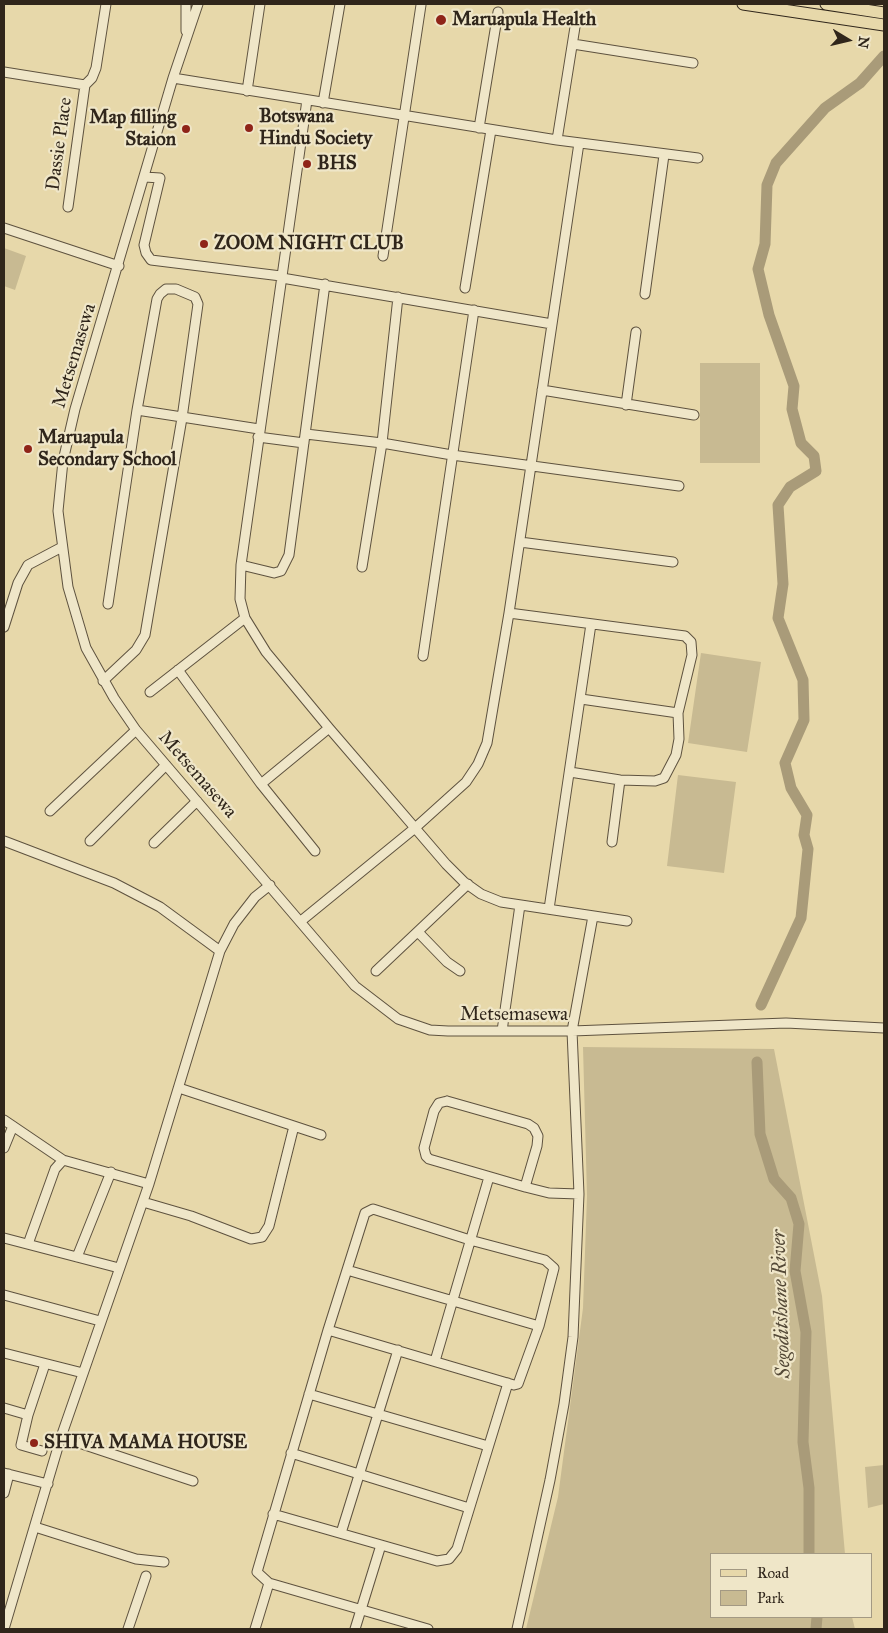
<!DOCTYPE html>
<style>
body{margin:0}
#map{position:relative;width:888px;height:1633px;overflow:hidden;background:#e7d8aa;font-family:"IM FELL Great Primer",serif}
canvas{display:block}
.frame{position:absolute;inset:0;border:5px solid #30261b;pointer-events:none}
.legend{position:absolute;left:710px;top:1553px;width:162px;height:65px;box-sizing:border-box;background:#efe6c8;border:1px solid #a39983;margin:0;padding:6px 9px;list-style:none;font-size:15px;color:#30261b}
.legend li{display:flex;align-items:center;gap:10px;height:25px}
.legend b{width:25px;border:1px solid #a39983}
.north{position:absolute;left:823px;top:15px;width:50px;height:50px;-webkit-text-stroke:4px #efe6c8;paint-order:stroke;rotate:99deg;font-size:14px;font-weight:700;line-height:20px;text-align:center;color:#30261b}
.north::after{content:'';display:block;margin:auto;width:18px;height:22px;background:#30261b;clip-path:polygon(50% 0,100% 100%,50% 72%,0 100%)}
</style>
<div id="map">
<canvas width="888" height="1633"></canvas>
<div class="frame"></div>
<ul class="legend">
<li><b style="height:6px;background:#e7d8aa"></b>Road</li>
<li><b style="height:14px;background:#c8ba92"></b>Park</li>
</ul>
<div class="north">N</div>
</div>
<script>
const context = document.querySelector('canvas').getContext('2d');
context.lineJoin = 'round';
function fill(path, color) { context.fillStyle = color; context.fill(path, 'evenodd'); }
const toPath = rows => new Path2D(rows.map(r => 'M' + r).join(''));
function stroke(path, color, width, dash) { context.strokeStyle = color; context.lineWidth = width; context.lineCap = dash ? 'butt' : 'round'; context.setLineDash(dash || []); context.stroke(path); }
function drawText(font, color, halo, rows, align = 'center') {
  context.font = font + ' "IM FELL Great Primer",serif'; context.lineWidth = 4.5; context.setLineDash([]); context.textBaseline = 'middle'; context.strokeStyle = halo; context.fillStyle = color; for (const [text, x, y, turn = 0] of rows) {
    context.save(); context.translate(x, y); context.rotate((+turn || 0) * Math.PI / 180); context.textAlign = isNaN(turn) ? turn : align; if (halo) context.strokeText(text, 0, 0); context.fillText(text, 0, 0); context.restore();
  }
}
fill(toPath([
 [4,248,26,256,15,290,4,286],
 [700,363,760,363,760,463,700,463],
 [701,653,761,662,747,752,688,743],
 [678,775,736,782,724,873,667,866],
 [583,1047,774,1049,822,1296,845,1554,712,1554,712,1617,852,1617,855,1629,526,1629,558,1497,583,1308,587,1196],
 [884,1465,884,1504,868,1508,865,1467]
]), '#c8ba92');
stroke(toPath([
 [761,1005,801,918,808,849,804,835,807,815,791,788,785,763,804,720,803,680,778,618,783,584,778,505,790,487,816,471,814,456,801,443,792,409,794,386,769,315,758,269,765,244,767,185,776,163,825,108,860,83,884,56],
 [757,1062,760,1134,774,1179,791,1198,799,1224,795,1271,806,1332,803,1442,809,1488,809,1554],
 [816,1629,817,1617]
]), '#a99b79', 11);
const minor = toPath([
 [186,4,186,31],
 [198,4,173,78,75,409,63,461,58,511,68,587,86,648,114,698,136,730,355,986,398,1019,430,1030,448,1031,572,1031,786,1023,884,1028],
 [573,44,693,63],
 [4,72,85,85],
 [173,78,557,140,698,158],
 [85,85,92,78,96,68,106,4],
 [247,91,260,4],
 [307,100,241,565,240,599,245,618,266,652,329,728,446,864,464,882,481,894,501,902,627,921],
 [323,103,340,4],
 [479,128,498,12],
 [557,140,575,27],
 [145,177,160,178,144,245,146,253,151,260,281,276],
 [68,207,85,85],
 [4,228,119,266],
 [383,256,421,5],
 [282,278,552,324],
 [465,288,491,130],
 [645,294,664,155],
 [542,390,694,415],
 [626,405,636,332],
 [137,410,259,429],
 [306,434,382,443,452,455,679,486],
 [258,437,304,443],
 [520,542,673,562],
 [241,565,274,573,281,571,289,555,325,284],
 [362,567,382,443,398,297],
 [509,613,685,636,691,642,692,655,678,713,679,739,676,755,664,778,655,781,620,780,570,772],
 [4,627,18,583,28,565,62,547],
 [423,656,474,310],
 [178,670,261,784,315,851],
 [103,681,136,650,145,635,182,418,198,304,195,297,176,289,166,289,160,294,157,299,137,410,108,604],
 [150,692,245,618],
 [581,699,678,713],
 [261,784,329,728],
 [50,811,136,730],
 [4,841,114,883,160,907,220,951],
 [90,841,166,765],
 [612,842,620,780],
 [154,843,197,801],
 [549,909,591,624],
 [301,921,415,828,466,782,478,764,487,743,509,613,579,143],
 [418,932,447,962,460,971],
 [376,971,468,884],
 [502,1031,520,905],
 [179,1088,321,1135],
 [447,1101,528,1124,534,1128,538,1136,537,1146,525,1187,429,1159,426,1156,424,1148,434,1111,439,1103,447,1101],
 [4,1120,63,1160],
 [4,1148,13,1126],
 [525,1187,549,1193,579,1194],
 [143,1202,191,1216,251,1239,262,1237,269,1226,294,1126],
 [4,1238,119,1268],
 [28,1244,55,1169,63,1160,149,1184],
 [77,1257,111,1172],
 [347,1270,539,1326],
 [4,1295,100,1321],
 [328,1330,514,1385,518,1384,539,1326,554,1268,545,1260,470,1240,373,1209,365,1213,328,1330,257,1572,269,1583,428,1629],
 [4,1353,83,1373],
 [435,1361,489,1177],
 [309,1394,488,1446],
 [4,1408,28,1415,45,1364],
 [28,1415,21,1445,42,1451],
 [61,1437,193,1481],
 [291,1453,469,1508],
 [4,1473,48,1484],
 [4,1493,9,1474],
 [273,1514,437,1561,449,1559,457,1549,508,1383],
 [35,1527,136,1559,164,1562],
 [341,1533,398,1350],
 [4,1629,61,1437,149,1184,220,951,234,924,255,897,270,885],
 [128,1629,146,1576],
 [255,1629,269,1583],
 [355,1629,381,1545],
 [517,1629,550,1480,564,1404,573,1337,579,1194,572,1031,593,916]
]);
const major = toPath([
 [743,4,884,25],
 [826,4,884,13]
]);
stroke(minor, '#5e523f', 11);
stroke(major, '#30261b', 13);
stroke(minor, '#efe6c8', 9);
stroke(major, '#e7d8aa', 11);
for (const [x, y, r, color] of [
 [441,20,6,"#8f2418"],
 [249,128,5,"#8f2418"],
 [186,129,5,"#8f2418"],
 [307,164,5,"#8f2418"],
 [204,244,5,"#8f2418"],
 [28,449,5,"#8f2418"],
 [34,1443,5,"#8f2418"]
]) { const dot = new Path2D(); dot.arc(x, y, r, 0, 2 * Math.PI); context.fillStyle = color; context.fill(dot); stroke(dot, '#efe6c8', 2); }
drawText('bold 19px', '#30261b', '#efe6c8', [
 ["Maruapula Health",452,20],
 ["Botswana",259,117],
 ["Hindu Society",259,139],
 ["Map filling",176,118,"right"],
 ["Staion",176,140,"right"],
 ["BHS",317,164],
 ["ZOOM NIGHT CLUB",214,244],
 ["Maruapula",38,438],
 ["Secondary School",38,460],
 ["SHIVA MAMA HOUSE",44,1443]
], 'left');
drawText('19px', '#30261b', '#efe6c8', [
 ["Dassie Place",60,144,-82],
 ["Metsemasewa",75,356,-73],
 ["Metsemasewa",197,775,49],
 ["Metsemasewa",514,1015]
]);
drawText('italic 20px', '#544937', '#efe6c8', [
 ["Segoditshane River",782,1304,-92]
]);
</script>
